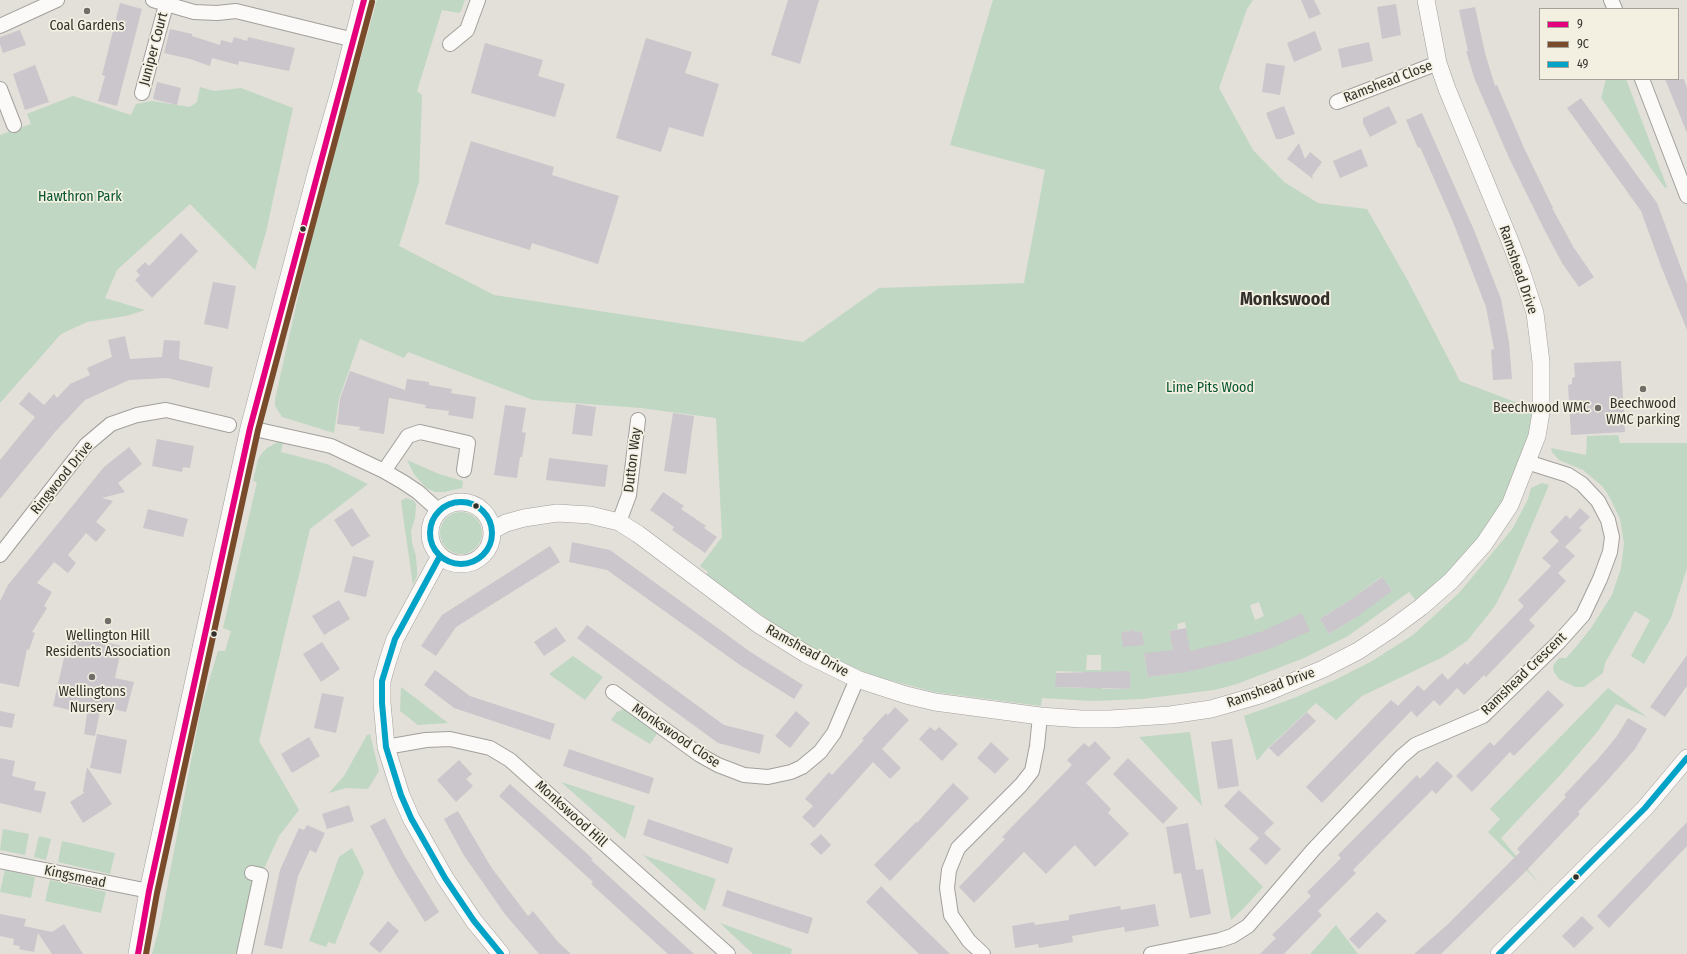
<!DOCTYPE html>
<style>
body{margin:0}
#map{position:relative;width:1687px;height:954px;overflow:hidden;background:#e2e0d9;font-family:"Fira Sans Condensed",sans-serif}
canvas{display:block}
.legend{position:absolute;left:1539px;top:8px;width:140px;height:72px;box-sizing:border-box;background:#f3f0e2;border:1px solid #a5a399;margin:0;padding:5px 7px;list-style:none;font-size:12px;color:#31302b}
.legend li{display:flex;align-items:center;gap:8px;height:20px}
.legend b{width:20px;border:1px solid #a5a399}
</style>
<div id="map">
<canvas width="1687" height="954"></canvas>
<ul class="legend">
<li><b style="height:5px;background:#e5007d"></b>9</li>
<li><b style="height:5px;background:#7a4b2a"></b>9C</li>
<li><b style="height:5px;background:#02a3c6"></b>49</li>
</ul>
</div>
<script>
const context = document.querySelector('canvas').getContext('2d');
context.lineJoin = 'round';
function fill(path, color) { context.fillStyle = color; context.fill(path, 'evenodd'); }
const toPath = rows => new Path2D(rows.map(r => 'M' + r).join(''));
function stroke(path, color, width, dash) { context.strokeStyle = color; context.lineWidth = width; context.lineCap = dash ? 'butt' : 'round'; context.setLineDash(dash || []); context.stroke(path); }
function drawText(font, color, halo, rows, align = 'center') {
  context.font = font + ' "Fira Sans Condensed",sans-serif'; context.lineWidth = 3.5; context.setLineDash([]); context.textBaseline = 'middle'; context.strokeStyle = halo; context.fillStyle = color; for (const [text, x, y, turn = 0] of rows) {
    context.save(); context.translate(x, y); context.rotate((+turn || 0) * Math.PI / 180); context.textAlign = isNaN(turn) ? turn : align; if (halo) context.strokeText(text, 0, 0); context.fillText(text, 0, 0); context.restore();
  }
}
fill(toPath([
 [377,0,465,0,461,11,459,13,442,10,417,91,422,95,419,182,399,246,494,295,803,342,879,288,1024,283,1045,170,950,145,993,0,1253,0,1247,9,1219,88,1253,150,1284,182,1318,203,1367,209,1408,281,1460,381,1541,412,1510,505,1421,607,1409,592,1348,636,1304,658,1237,684,1214,690,1142,699,1093,701,1042,698,1041,706,934,692,882,678,838,662,799,642,706,575,708,572,700,566,722,537,716,418,641,408,533,400,408,352,404,358,360,339,339,399,334,433,282,417,275,406,275,399,316,218],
 [1381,577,1392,591,1357,595],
 [1259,602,1264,616,1255,620,1250,605],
 [1345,603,1355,618,1329,634,1320,619],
 [1185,622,1188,641,1181,648,1173,650,1169,631,1178,629,1177,624],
 [1134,630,1134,632,1142,631,1143,643,1122,632],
 [1232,641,1267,650,1238,659],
 [1144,654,1178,673,1148,677],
 [1087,655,1101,655,1101,670,1086,670],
 [1056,671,1084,672,1083,688,1056,687],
 [1101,672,1130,689,1102,689],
 [1606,79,1626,79,1667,187,1665,188,1601,98],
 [200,87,214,91,241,88,293,108,266,232,255,270,190,204,117,270,105,298,145,310,126,316,87,322,61,334,0,403,0,135,31,124,27,114,73,96,131,115,136,104,152,101,190,107,197,102],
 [1618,435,1620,443,1687,443,1687,568,1671,618,1644,664,1631,656,1650,620,1635,611,1605,663,1603,673,1584,687,1575,687,1559,679,1554,672,1553,666,1559,658,1566,658,1576,647,1591,628,1612,595,1621,568,1624,543,1620,519,1609,496,1602,486,1583,470,1559,460,1552,452,1551,448,1586,455,1587,436],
 [278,442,283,442,281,452,327,464,368,484,310,529,259,741,299,810,279,836,261,875,244,954,152,954,160,925,201,708,218,651,225,651,231,631,223,628,257,482,253,481,258,459,262,453,267,448],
 [407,460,439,474,463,481,462,488,444,492,435,492,426,488,414,474],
 [1542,483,1549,485,1509,579,1495,606,1467,641,1443,657,1362,696,1336,720,1316,703,1267,749,1257,761,1244,716,1294,698,1337,679,1372,661,1413,635,1459,593,1513,528,1528,499,1531,488],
 [406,498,413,500,416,504,415,518,411,531,412,543,416,556,417,568,417,576,413,585,401,501],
 '440 533a21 21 0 1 1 42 0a21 21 0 1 1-42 0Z',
 [573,656,603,677,585,700,549,674],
 [401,687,448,723,418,725,400,711],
 [1608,688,1647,717,1616,704,1598,731,1563,772,1501,838,1539,883,1488,832,1500,819,1490,809],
 [624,709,657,734,650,744,611,720,617,712],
 [1190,732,1202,806,1139,737],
 [370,734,379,771,368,789,346,788,329,793,344,776,367,735],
 [561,782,635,806,625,839],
 [3,829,29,834,25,855,0,850],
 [39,836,51,839,46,860,34,857],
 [1215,838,1263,887,1243,909,1231,920],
 [62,841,115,853,110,874,58,862],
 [352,848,364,872,335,944,328,942,326,947,309,941,339,857],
 [643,855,716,879,705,911],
 [5,870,35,877,31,898,0,892],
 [50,880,106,892,101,913,45,901],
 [720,923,792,949,791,954,753,954],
 [1336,925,1358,954,1310,954]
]), '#c0d7c3');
fill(toPath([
 [788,0,819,0,800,64,771,55],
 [1301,0,1314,0,1321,14,1309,19],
 [120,3,142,9,117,106,98,101,105,76,102,75],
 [1396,4,1401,35,1382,39,1377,7],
 [1475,7,1485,53,1495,86,1497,85,1524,148,1553,208,1552,208,1574,248,1594,277,1579,287,1562,263,1544,229,1510,160,1475,80,1466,51,1468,51,1459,10],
 [170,29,192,34,192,36,220,45,221,40,232,43,234,37,247,41,248,37,295,48,289,71,239,61,238,65,212,58,210,66,190,59,164,53],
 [20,30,26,45,3,53,0,44,0,37],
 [1315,31,1322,50,1294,62,1287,43],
 [646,38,692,52,685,73,719,84,703,137,669,127,661,152,616,138],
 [1369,42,1373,61,1342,68,1338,49],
 [485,43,543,60,538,76,565,84,555,117,471,93],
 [1266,63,1285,66,1280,95,1262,92],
 [35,65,49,102,25,110,13,74],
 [1665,79,1684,79,1687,88,1687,133],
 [157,82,181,88,177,105,153,99],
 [1581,98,1657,203,1687,284,1687,330,1661,266,1641,211,1567,108],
 [1284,106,1295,134,1281,139,1276,139,1266,113],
 [1389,106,1397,123,1370,137,1363,123,1363,118],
 [1422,113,1474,230,1501,299,1509,342,1512,379,1493,380,1491,350,1494,349,1486,307,1453,222,1420,147,1418,148,1406,120],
 [471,141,554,167,552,175,619,196,598,264,532,243,530,250,445,224],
 [1299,143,1305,159,1310,152,1322,162,1312,176,1313,179,1287,159],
 [1361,149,1368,166,1340,178,1333,161],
 [181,233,198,251,152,298,135,280,140,275,136,271,145,262,149,266],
 [213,282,236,286,228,329,204,324],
 [125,336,130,359,162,357,164,340,180,341,179,359,213,367,209,388,167,378,129,380,85,400,55,432,0,499,0,460,35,417,19,404,29,392,44,405,54,394,57,398,70,384,90,375,87,368,112,357,108,340],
 [1621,361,1625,432,1571,435,1568,385,1572,384,1572,378,1575,377,1574,363],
 [350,371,405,390,407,379,429,382,429,385,452,389,451,393,476,397,473,419,448,415,449,411,425,408,426,405,389,398,384,434,359,430,360,427,337,424,340,399],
 [576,404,596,407,592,436,572,434],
 [505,405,526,408,522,432,526,433,522,457,520,457,517,478,494,475],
 [673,413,694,416,686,474,664,471],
 [157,439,194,446,190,468,183,467,182,472,152,466],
 [129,447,142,464,118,483,125,492,102,498,113,501,96,522,106,530,96,542,86,533,68,555,76,563,68,573,54,562,37,583,52,592,44,606,47,608,32,632,35,633,29,650,27,649,19,687,0,683,0,601,8,585,104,467],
 [549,458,608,465,605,487,546,480],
 [663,492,684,506,681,509,706,526,704,528,717,537,705,553,672,530,674,527,650,510],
 [352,508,370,536,352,547,334,520],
 [1580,508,1590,517,1579,528,1582,530,1565,547,1550,532,1566,515,1570,519],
 [148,509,188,519,183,537,143,528],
 [1559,541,1575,556,1558,573,1556,571,1566,581,1529,620,1535,626,1486,677,1484,675,1464,695,1457,688,1440,706,1434,700,1417,717,1411,711,1322,803,1306,787,1391,700,1398,706,1418,685,1424,691,1442,673,1448,680,1465,662,1467,665,1524,606,1518,600,1551,566,1542,558],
 [572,542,610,550,752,653,803,685,794,699,740,665,607,570,569,562],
 [550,546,560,562,456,627,436,656,421,646,442,615],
 [353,556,374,561,366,597,344,592],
 [1382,577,1392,591,1355,618,1329,634,1320,619,1350,600],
 [339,600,350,619,324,635,312,616],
 [1302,613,1310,631,1267,650,1239,659,1187,672,1148,677,1144,653,1173,650,1169,631,1186,628,1190,651,1231,641,1263,631],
 [587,625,724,725,764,735,760,754,718,743,655,697,577,638],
 [556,627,566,641,544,656,534,642],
 [1134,630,1134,632,1142,631,1144,645,1123,647,1121,632],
 [74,635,122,646,115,678,134,682,126,712,101,706,95,736,84,734,87,714,53,706,66,649,71,650],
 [322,642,340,669,321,682,303,654],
 [1687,655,1687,686,1665,717,1650,707],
 [435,670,470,696,555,724,550,740,454,708,424,685],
 [1130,671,1130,689,1055,687,1056,673],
 [1548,690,1564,705,1514,756,1510,752,1472,792,1456,776,1490,742,1494,746],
 [322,693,344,697,336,733,314,728],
 [895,707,909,720,882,749,901,768,890,779,873,762,814,828,802,817,813,806,805,799,829,772,832,775,864,740,862,739,886,713,888,715],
 [0,711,15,714,12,728,0,726],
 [796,711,810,723,790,748,775,736],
 [1307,712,1316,721,1278,757,1269,748],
 [1628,718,1647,729,1635,749,1607,781,1578,812,1580,814,1524,873,1441,954,1414,954,1447,925,1520,852,1517,849,1566,797,1564,795,1598,759,1617,736],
 [930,727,935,731,939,727,958,744,942,761,919,739],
 [97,734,127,740,121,774,90,768],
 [309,737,320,756,292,773,281,754],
 [1232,739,1239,786,1218,789,1211,742],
 [1095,741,1111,758,1086,783,1111,809,1108,813,1129,834,1095,867,1075,845,1046,874,1024,852,974,903,959,887,1005,839,1002,837,1072,765,1067,760,1084,743,1089,747],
 [991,742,1009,759,995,774,977,758],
 [569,749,654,778,649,794,563,766],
 [0,758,15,761,12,776,36,782,34,790,46,792,41,813,0,803],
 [1128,758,1178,808,1163,824,1113,774],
 [459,760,472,774,466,779,473,786,456,802,437,780],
 [1437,761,1453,776,1436,794,1432,790,1353,870,1356,873,1318,911,1322,915,1284,954,1260,954,1276,938,1272,935,1311,896,1307,892,1341,858,1338,855,1417,775,1420,779],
 [87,767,112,804,83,823,70,802,84,793,83,791],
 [953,783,969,798,890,881,874,865,916,822,917,823],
 [510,784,593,859,591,860,694,954,668,954,591,884,593,882,499,796],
 [1239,790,1274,823,1259,838,1224,806],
 [349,805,354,821,327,829,322,814],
 [458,811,491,867,528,916,533,911,558,942,571,954,539,954,504,913,463,854,444,819],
 [385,818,404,855,439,912,425,922,396,875,370,826],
 [648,819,733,848,728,864,643,835],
 [1687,822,1687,846,1609,928,1597,916],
 [1188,823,1196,870,1203,869,1211,914,1190,918,1181,873,1174,874,1166,827],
 [307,825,325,833,316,853,310,850,298,876,282,949,264,945,280,870,299,828,304,830],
 [1264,833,1281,849,1266,865,1249,849],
 [821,834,831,845,821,855,810,844],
 [881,886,907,912,950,954,919,954,875,911,866,902],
 [727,890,813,918,808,934,722,906],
 [1155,904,1159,926,1125,932,1124,927,1072,936,1073,942,1039,948,1038,944,1015,948,1012,926,1034,922,1035,925,1069,920,1069,915,1120,906,1121,910],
 [1377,912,1387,921,1359,949,1349,939],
 [0,914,26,919,24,926,52,932,64,924,83,954,52,954,38,933,34,952,19,949,20,946,13,945,14,939,0,936],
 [1582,916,1594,928,1574,948,1562,936],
 [388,921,399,931,380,953,369,944]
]), '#cbc6cb');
const minor = toPath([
 [153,0,194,12,217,13,236,11,354,40],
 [1611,0,1615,9],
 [0,26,57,0],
 [450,44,467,30,478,0],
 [1642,79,1687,196],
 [0,89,14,125],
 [142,93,166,5],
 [1337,102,1438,63],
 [250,428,331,446,384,471,403,482,418,492,439,511],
 [384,471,408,436,420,432,468,443,464,470],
 [619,522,629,495,638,420],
 [0,555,86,445,111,424,137,415,166,410,229,425],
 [613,692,700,755,718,765,744,775,768,777,791,772,802,767,820,752,834,733,857,679],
 [386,747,426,740,450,739,490,748,510,760,728,954],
 [0,861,149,891],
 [244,954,261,875,252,873],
 [983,954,969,941,951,915,947,888,949,870,958,848,1021,785,1032,771,1037,746,1040,716],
 [1151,954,1220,940,1232,936,1248,926,1313,850,1401,757,1415,745,1483,716,1558,643,1583,615,1600,579,1610,552,1612,537,1608,520,1598,501,1582,484,1568,475,1527,462]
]);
const tertiary = toPath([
 '430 533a31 31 0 1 1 62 0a31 31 0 1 1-62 0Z',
 [493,530,506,523,524,518,557,513,590,515,619,522,638,534,758,624,806,654,857,679,906,695,935,702,1040,716,1081,719,1110,719,1170,715,1211,709,1263,694,1323,669,1358,651,1390,630,1421,607,1451,581,1484,544,1510,505,1537,436,1541,412,1541,362,1535,313,1521,270,1510,241,1447,89,1438,63,1426,0],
 [440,556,395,639,388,660,382,681,382,703,386,747,401,795,411,818,445,878,474,921,501,954],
 [1499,954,1645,808,1687,758]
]);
const secondary = toPath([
 [138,954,149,891,250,428,318,170,342,86,364,0]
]);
stroke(minor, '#a2a09b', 16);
stroke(tertiary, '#a2a09b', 18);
stroke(secondary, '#a2a09b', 20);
stroke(minor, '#fbfaf9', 14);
stroke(tertiary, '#fbfaf9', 17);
stroke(secondary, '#fbfaf9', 19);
stroke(toPath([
 [138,954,149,891,250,428,364,0]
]), '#e5007d', 6);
stroke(toPath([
 [146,954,157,893,258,430,372,2]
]), '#7a4b2a', 6);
stroke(toPath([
 '430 533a31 31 0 1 1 62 0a31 31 0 1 1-62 0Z',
 [440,556,395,639,382,681,382,703,386,747,401,795,411,818,445,878,474,921,501,954],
 [1499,954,1645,808,1687,758]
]), '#02a3c6', 6);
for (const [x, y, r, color] of [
 [87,11,4,"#6f6e68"],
 [303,229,3.5,"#31302b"],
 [1643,389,4,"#6f6e68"],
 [1598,408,4,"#6f6e68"],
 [476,506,3.5,"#31302b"],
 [108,621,4,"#6f6e68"],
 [214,634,3.5,"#31302b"],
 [92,677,4,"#6f6e68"],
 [1576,877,3.5,"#31302b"]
]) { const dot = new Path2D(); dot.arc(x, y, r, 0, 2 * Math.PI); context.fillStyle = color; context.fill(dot); stroke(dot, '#f3f0e2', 1.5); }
drawText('14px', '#31302b', '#f3f0e2', [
 ["Coal Gardens",87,26],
 ["Beechwood",1643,404],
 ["WMC parking",1643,420],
 ["Beechwood WMC",1590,408,"right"],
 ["Wellington Hill",108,636],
 ["Residents Association",108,652],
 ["Wellingtons",92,692],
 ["Nursery",92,708]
]);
drawText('14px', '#31302b', '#f3f0e2', [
 ["Juniper Court",154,49,-75],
 ["Ramshead Close",1388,82,-21],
 ["Ramshead Drive",1518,270,71],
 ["Dutton Way",633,460,-83],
 ["Ringwood Drive",62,478,-51],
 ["Ramshead Drive",807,651,29],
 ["Ramshead Crescent",1524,674,-44],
 ["Ramshead Drive",1271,688,-20],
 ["Monkswood Close",676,736,34],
 ["Monkswood Hill",571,814,42],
 ["Kingsmead",75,877,12]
]);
drawText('14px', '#05552d', '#f3f0e2', [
 ["Hawthron Park",80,197],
 ["Lime Pits Wood",1210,388]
]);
drawText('bold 18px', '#31302b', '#f3f0e2', [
 ["Monkswood",1285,300]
]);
</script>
